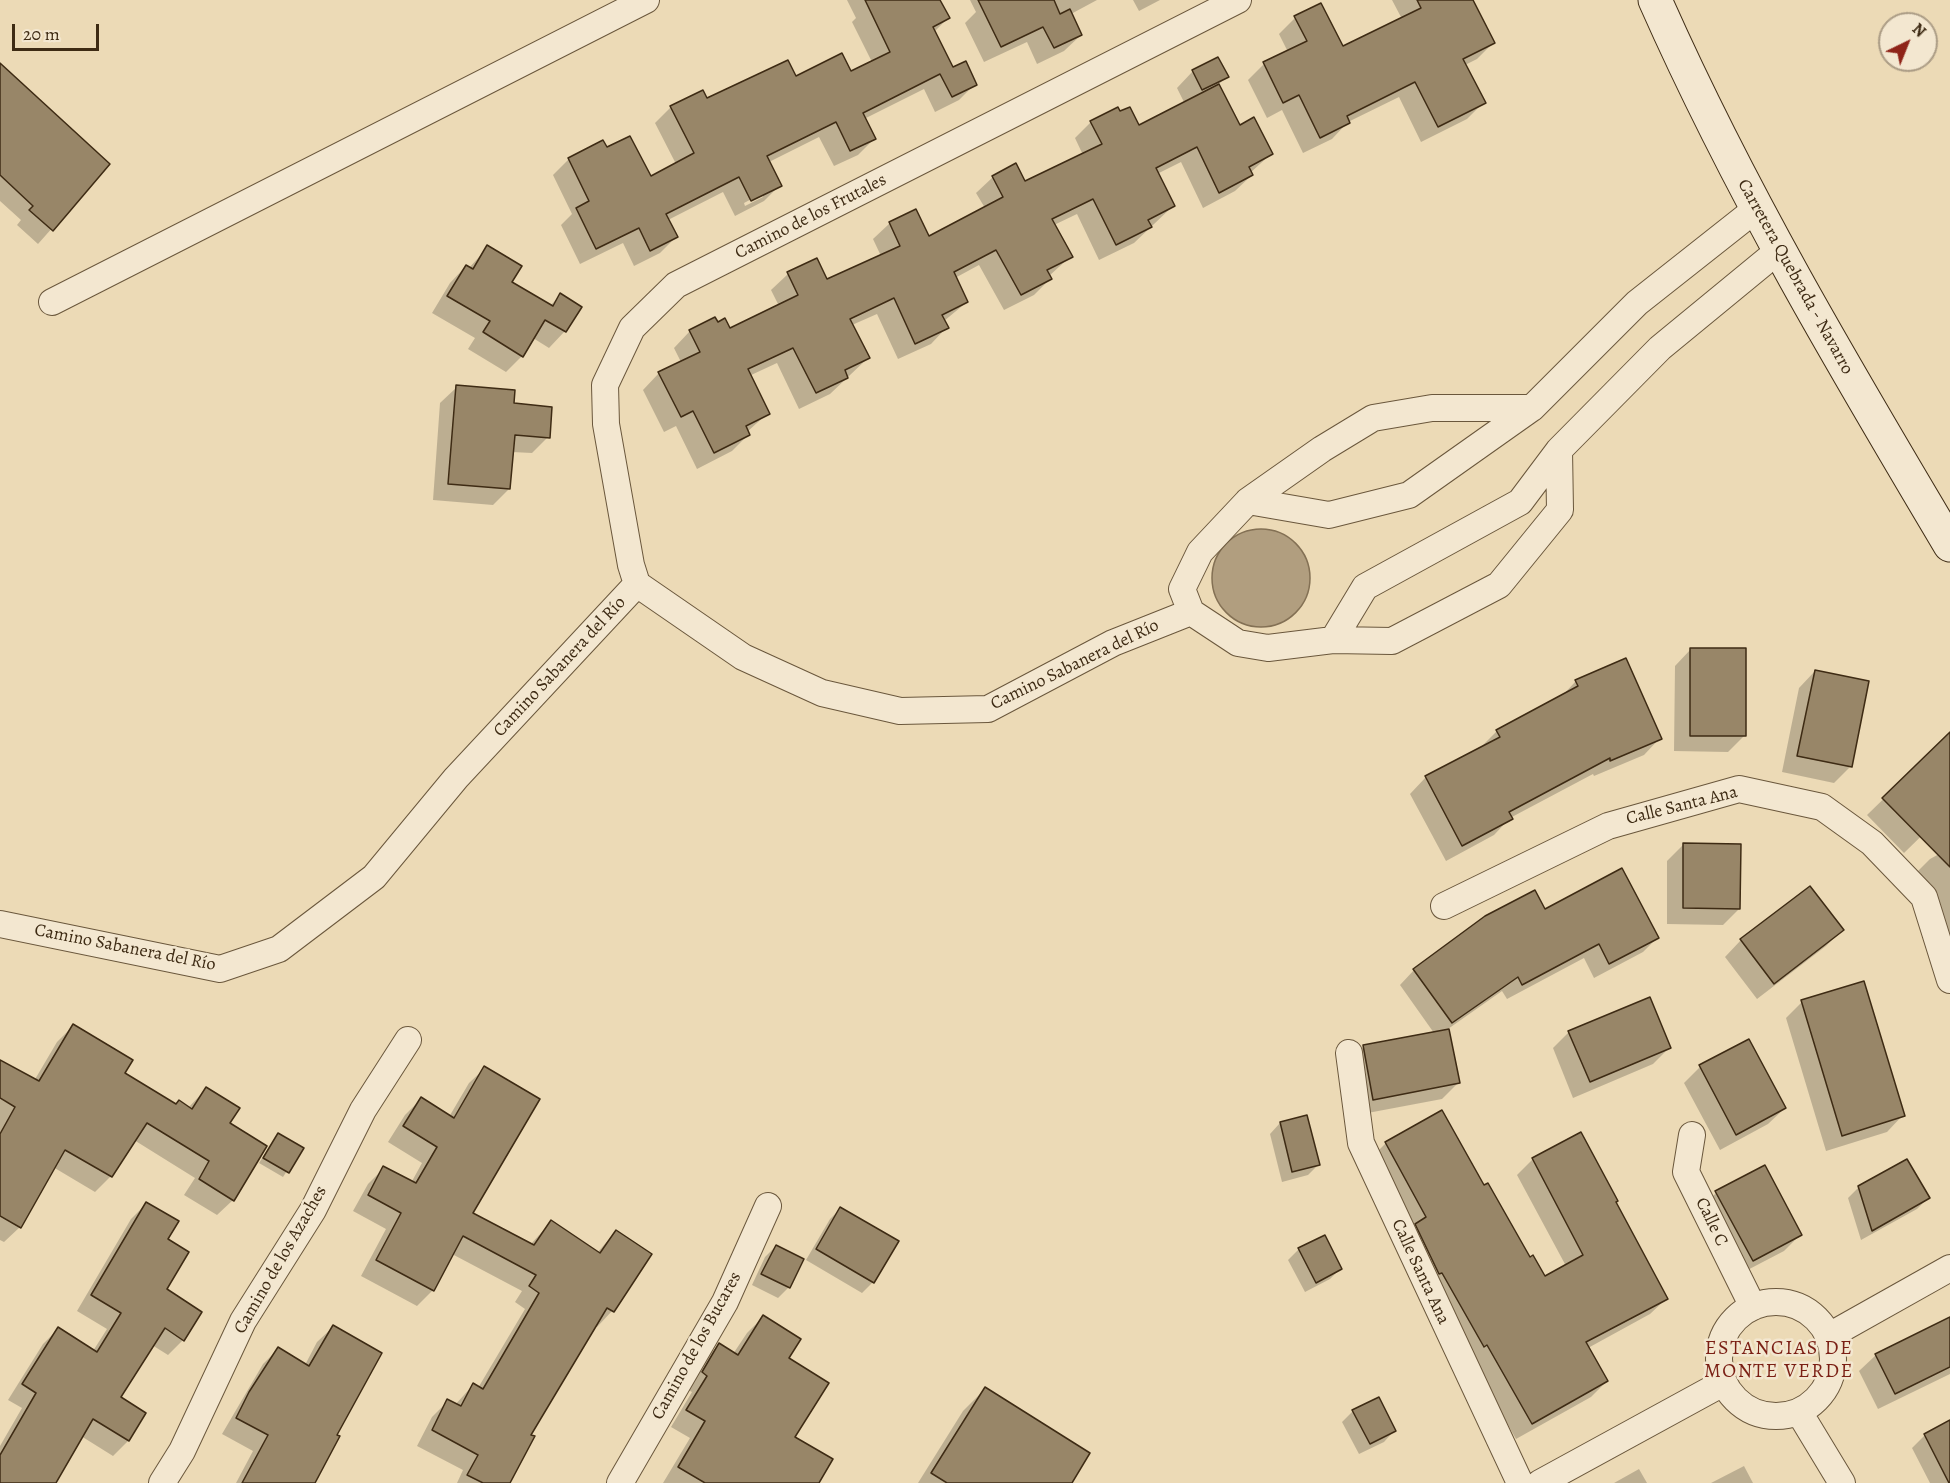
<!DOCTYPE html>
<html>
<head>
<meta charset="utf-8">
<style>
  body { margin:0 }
  #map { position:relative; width:1950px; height:1483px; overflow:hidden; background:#ecdab6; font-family:Alegreya,serif }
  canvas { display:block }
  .north { position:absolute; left:1878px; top:12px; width:60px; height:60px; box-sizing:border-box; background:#f3e7d0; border:2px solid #ab9c85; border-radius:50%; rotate:43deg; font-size:16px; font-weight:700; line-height:24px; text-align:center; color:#3e2b14 }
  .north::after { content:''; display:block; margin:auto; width:21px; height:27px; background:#8f2418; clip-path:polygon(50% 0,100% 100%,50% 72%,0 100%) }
  .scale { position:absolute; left:12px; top:24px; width:87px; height:27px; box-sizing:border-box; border:3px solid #3e2b14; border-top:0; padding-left:8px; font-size:18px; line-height:21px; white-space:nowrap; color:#3e2b14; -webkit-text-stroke:4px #f3e7d0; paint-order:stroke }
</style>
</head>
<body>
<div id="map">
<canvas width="1950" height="1483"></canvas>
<div class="north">N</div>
<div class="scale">20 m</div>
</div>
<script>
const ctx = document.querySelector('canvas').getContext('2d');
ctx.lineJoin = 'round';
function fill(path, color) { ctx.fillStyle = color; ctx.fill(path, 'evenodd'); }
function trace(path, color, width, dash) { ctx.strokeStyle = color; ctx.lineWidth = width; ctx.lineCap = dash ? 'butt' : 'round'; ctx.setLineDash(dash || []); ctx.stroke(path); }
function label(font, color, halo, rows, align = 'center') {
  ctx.font = font + ' Alegreya,serif'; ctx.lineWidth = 5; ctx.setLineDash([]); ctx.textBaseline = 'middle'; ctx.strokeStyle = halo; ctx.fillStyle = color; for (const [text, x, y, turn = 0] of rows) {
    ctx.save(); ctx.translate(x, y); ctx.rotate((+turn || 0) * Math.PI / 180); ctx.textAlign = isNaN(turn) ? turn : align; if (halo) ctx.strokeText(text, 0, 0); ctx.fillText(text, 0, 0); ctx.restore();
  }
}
const water = new Path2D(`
  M1212 578a49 49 0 1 1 98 0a49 49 0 1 1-98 0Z`);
fill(water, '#b19e7f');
trace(water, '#837054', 1.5);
fill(new Path2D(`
  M847,0H939L948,18L934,32L953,69L975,84L959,100L935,112L924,89L864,119L874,139L858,155L834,166L819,137L769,162L780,185L764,201L735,216L723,192L668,220L676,237L660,253L634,266L623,243L580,264L561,225L572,214L553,175L569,159L606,149L650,178L676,164L655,123L671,107L795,78L850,73L872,62L852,22L856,18ZM763,193V197L745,206L744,203Z
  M970,0H1097L1071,14L1081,35L1064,51L1037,64L1027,42L984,62L965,23L976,12Z
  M1133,0H1160L1139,11Z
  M1392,0H1472L1493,43L1477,59L1465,65L1484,102L1467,119L1421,142L1399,97L1348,122L1332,139L1303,153L1282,110L1267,118L1248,80L1264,64L1288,52L1279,34L1295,18L1342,48L1402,19Z
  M0,65L108,165L38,244L17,225L21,220L0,201Z
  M1193,71L1227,76L1218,85L1239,127L1271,154L1250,173L1252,175L1235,191L1203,208L1181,162L1157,174L1173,206L1134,243L1099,260L1077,214L1054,225L1071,256L1049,276L1050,279L1034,295L1004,310L979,265L955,278L967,302L944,321L947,327L931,344L898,359L877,314L852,325L868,358L830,394L799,409L777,363L749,376L768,413L747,432L748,435L732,451L697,469L676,426L664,432L643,390L659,373L681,362L674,348L690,331L717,324L730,330L779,306L771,290L788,274L816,260L827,281L881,256L873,239L890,223L928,238L985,208L976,193L993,177L1024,183L1083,155L1075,138L1091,122L1138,127L1184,102L1177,88Z
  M488,247L510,282L550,306L560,295L565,331L549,348L533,338L522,356L506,372L468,349L475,338L432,313L450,283L466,266L469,268Z
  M457,387L512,405L548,437L532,453L512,452L509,489L493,505L433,500L440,403Z
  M1691,649L1744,736L1728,752L1674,751L1675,666Z
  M1815,671L1850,767L1834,783L1782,772L1799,688Z
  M1576,681L1660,738L1644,755L1594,776L1593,774L1510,818L1494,835L1446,861L1410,794L1426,777L1481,747L1497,731L1560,698Z
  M1945,739L1950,744V808L1904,853L1867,815Z
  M1684,844L1739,909L1723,925L1667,924V861Z
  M1950,848V941L1914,875L1930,859Z
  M1545,911L1658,937L1643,952L1594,978L1584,958L1507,999L1502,991L1448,1029L1458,1083L1442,1099L1357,1115L1347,1063L1363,1047L1434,1033L1400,985L1414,970Z
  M1842,930L1826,946L1757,999L1725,957L1741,940Z
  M1802,1002L1903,1115L1887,1132L1826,1151L1786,1018Z
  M73,1026L123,1074L176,1105L188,1108L206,1089L228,1124L233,1200L217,1215L184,1195L195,1178L134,1140L111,1176L95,1192L53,1167L20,1227L4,1242L0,1240V1069L34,1081L57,1042Z
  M1569,1032L1669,1048L1653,1064L1573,1098L1553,1048Z
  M1700,1067L1785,1108L1768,1124L1720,1150L1684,1083Z
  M485,1068L471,1213L530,1245L551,1222L597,1253L616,1231L650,1254L612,1311L597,1327L595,1326L529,1435L508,1483H457L463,1470L417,1446L432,1417L448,1401L455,1405L473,1385L478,1388L525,1309L515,1302L522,1291L452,1254L433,1290L417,1306L361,1276L386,1229L353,1211L368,1184L384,1168L411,1183L422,1163L388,1142L405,1115L421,1099L449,1117L469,1083Z
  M1280,1123L1318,1165L1308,1175L1282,1182L1270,1134Z
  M278,1134L302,1148L283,1177L259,1163Z
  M1581,1134L1614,1203L1666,1299L1650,1314L1588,1348L1607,1381L1591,1397L1516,1439L1471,1360L1370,1159L1386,1143L1483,1187L1544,1278L1566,1266L1517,1175L1533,1159Z
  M1859,1187L1928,1198L1917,1209L1861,1240L1848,1198Z
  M1716,1193L1801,1234L1784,1251L1736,1276L1700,1209Z
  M146,1204L166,1240L165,1290L183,1340L168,1355L152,1345L119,1398L144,1413L128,1441L113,1456L81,1436L55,1483H0V1446L22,1408L8,1400L43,1344L58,1329L93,1351L107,1329L77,1311L131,1219Z
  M841,1208L873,1282L862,1293L806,1260L830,1219Z
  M776,1246L802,1260L789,1287L778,1298L752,1285L765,1257Z
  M1299,1249L1341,1268L1330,1279L1305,1292L1288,1260Z
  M763,1317L793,1438L817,1483H663L690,1438L671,1427L692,1392L686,1389L702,1361L719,1345L733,1354L747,1333Z
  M1950,1319V1374L1878,1409L1859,1371L1876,1355Z
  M333,1327L335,1435L313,1483H236L253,1451L222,1434L263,1364L278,1349L305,1365L317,1342Z
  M985,1389L1070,1483H918L963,1411Z
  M1378,1399L1394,1431L1384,1442L1359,1454L1342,1422L1353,1411Z
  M1950,1422V1483H1930L1912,1448L1925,1435Z
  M1744,1466L1753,1483H1711Z
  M1639,1469L1647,1483H1614Z`), '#0003');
const building = new Path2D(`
  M865,0H940L950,18L933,27L953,67L966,61L977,85L952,97L940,74L863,113L876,139L850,151L836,122L767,156L782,186L751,201L739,177L666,214L678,237L650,251L639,228L596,249L576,208L589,201L568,158L603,140L607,147L630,136L651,176L694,153L670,106L703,90L707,98L788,60L796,76L842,53L851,71L890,52Z
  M978,0H1054L1060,14L1070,9L1082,35L1054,48L1043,27L1001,47Z
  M1417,0H1473L1495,43L1463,59L1486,103L1438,127L1415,82L1347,116L1350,123L1320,138L1299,95L1283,103L1263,62L1307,41L1294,16L1321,3L1343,46L1421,8Z
  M1218,57L1229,77L1202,90L1192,70Z
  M0,63L110,164L53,231L29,210L33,206L0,175Z
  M1219,84L1240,125L1254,117L1273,154L1249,167L1253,175L1219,193L1197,147L1156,168L1175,206L1148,220L1152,227L1116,245L1093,199L1052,219L1073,257L1047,270L1052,279L1021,295L996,250L954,272L968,302L942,315L949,328L915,344L894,298L850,319L870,358L845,370L848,378L816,393L793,348L748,369L770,414L746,426L750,435L714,453L693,411L681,417L658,372L700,352L689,330L715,317L718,322L725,318L730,328L798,295L787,272L817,258L827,279L900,246L889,222L916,209L929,236L1003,197L992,176L1016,163L1025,181L1102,144L1090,121L1118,107L1120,111L1130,107L1139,125Z
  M487,245L522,266L512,282L553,306L560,293L582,307L566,332L545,320L523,357L483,332L490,321L447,296L466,265L473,269Z
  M456,385L515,390L514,403L552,407L550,438L515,435L510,489L448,484Z
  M1690,648H1746V736H1690Z
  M1626,658L1662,739L1610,761V758L1509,812L1513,819L1462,846L1425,776L1500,737L1496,730L1578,686L1575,680Z
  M1815,670L1869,681L1852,767L1797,756Z
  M1950,732V867L1882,798Z
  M1683,843L1741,844L1740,909L1683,908Z
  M1622,868L1659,938L1609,964L1599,944L1522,985L1518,977L1452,1023L1413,969L1485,916L1535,890L1545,909Z
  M1810,886L1844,930L1774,984L1740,939Z
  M1864,981L1905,1116L1842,1136L1801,1000Z
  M1650,997L1671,1048L1590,1082L1568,1031Z
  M73,1024L133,1060L125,1073L176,1104L179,1100L192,1109L206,1087L240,1108L230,1123L267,1146L234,1201L199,1179L209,1161L147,1123L112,1177L65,1150L21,1228L0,1216V1134L15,1107L0,1098V1060L39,1081Z
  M1449,1029L1460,1083L1373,1100L1363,1045Z
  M1749,1039L1786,1108L1736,1135L1699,1065Z
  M484,1066L540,1099L473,1213L534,1245L551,1220L600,1253L616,1230L652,1254L614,1312L607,1308L531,1435L535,1436L510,1483H483L467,1475L478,1455L432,1430L447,1399L461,1406L473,1383L483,1389L539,1293L529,1286L536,1275L463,1236L434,1291L376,1260L401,1213L368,1195L383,1166L416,1183L437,1147L403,1126L421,1097L454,1118Z
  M1442,1110L1484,1185L1488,1183L1530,1257L1533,1255L1545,1276L1583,1255L1532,1158L1581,1132L1618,1201L1616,1202L1668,1299L1586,1342L1608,1381L1532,1424L1487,1345L1484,1347L1442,1273L1439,1274L1415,1224L1426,1217L1385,1142Z
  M1307,1115L1320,1165L1292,1172L1280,1122Z
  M278,1133L304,1148L289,1173L263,1158Z
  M1907,1159L1930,1198L1872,1231L1858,1186Z
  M1765,1165L1802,1235L1753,1261L1715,1191Z
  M146,1202L179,1221L168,1239L189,1252L167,1289L202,1312L184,1341L165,1328L121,1397L146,1413L129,1441L93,1419L56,1483H0V1455L36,1393L22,1384L58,1327L97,1352L121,1313L91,1295Z
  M840,1207L899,1241L874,1283L816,1249Z
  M1325,1235L1342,1269L1316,1283L1298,1248Z
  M776,1245L804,1259L790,1288L761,1274Z
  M763,1315L801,1339L789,1358L829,1383L795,1437L833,1459L819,1483H705L678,1467L705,1421L686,1410L707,1376L702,1372L719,1343L738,1355Z
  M1950,1317V1367L1895,1394L1875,1354Z
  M333,1325L382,1353L337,1435L340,1436L315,1483H242L268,1435L236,1418L249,1392L278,1347L309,1366Z
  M985,1387L1090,1453L1072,1483H947L931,1473Z
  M1379,1397L1396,1431L1370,1444L1352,1410Z
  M1950,1420V1483H1949L1924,1434Z`);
fill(building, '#988668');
trace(building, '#3e2b14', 1.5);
const street = new Path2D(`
  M52,302L646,0
  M1532,408H1432L1373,418L1322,449L1248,501L1200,552L1182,589L1191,612L1238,643L1268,648L1333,640L1392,641L1499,585L1560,510L1559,450L1660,348L1778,251
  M1248,501L1329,515L1409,495L1532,408L1637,303L1756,209
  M637,584L631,565L606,424L605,385L632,328L676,285L1238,0
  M637,584L743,657L822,693L900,711L988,709L1113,643L1191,612
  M1333,640L1365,587L1520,502L1559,450
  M1444,906L1608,826L1739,789L1822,807L1872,843L1924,897L1950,980
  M0,924L220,969L279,949L374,877L456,778L637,584
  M1349,1053L1361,1143L1520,1483
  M1692,1135L1686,1172L1753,1307
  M1719 1359a57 57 0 1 1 114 0a57 57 0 1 1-114 0Z
  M1829,1336L1950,1268
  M1799,1412L1842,1483
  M162,1483L182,1451L243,1321L313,1210L363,1110L408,1040
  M620,1483L725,1302L768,1206
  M1540,1483L1723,1383`);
const secondary = new Path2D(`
  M1655,0C1739,190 1844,367 1950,545`);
trace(street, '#6a573c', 28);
trace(secondary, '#3e2b14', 35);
trace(street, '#f3e7d0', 26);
trace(secondary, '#f3e7d0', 33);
label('18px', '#3e2b14', '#f3e7d0', [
  ["Camino de los Frutales",811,217,-27],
  ["Carretera Quebrada - Navarro",1795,277,61],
  ["Camino Sabanera del Río",1075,665,-26],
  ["Camino Sabanera del Río",560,667,-47],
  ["Calle Santa Ana",1682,806,-14],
  ["Camino Sabanera del Río",125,948,11],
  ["Calle C",1711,1222,64],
  ["Camino de los Azaches",281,1260,-60],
  ["Calle Santa Ana",1420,1272,65],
  ["Camino de los Bucares",697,1346,-61]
]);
ctx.letterSpacing = '1.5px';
label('20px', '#7a1f14', '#f3e7d0', [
  ["ESTANCIAS DE",1779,1349],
  ["MONTE VERDE",1779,1372]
]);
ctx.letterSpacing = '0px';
</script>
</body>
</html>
